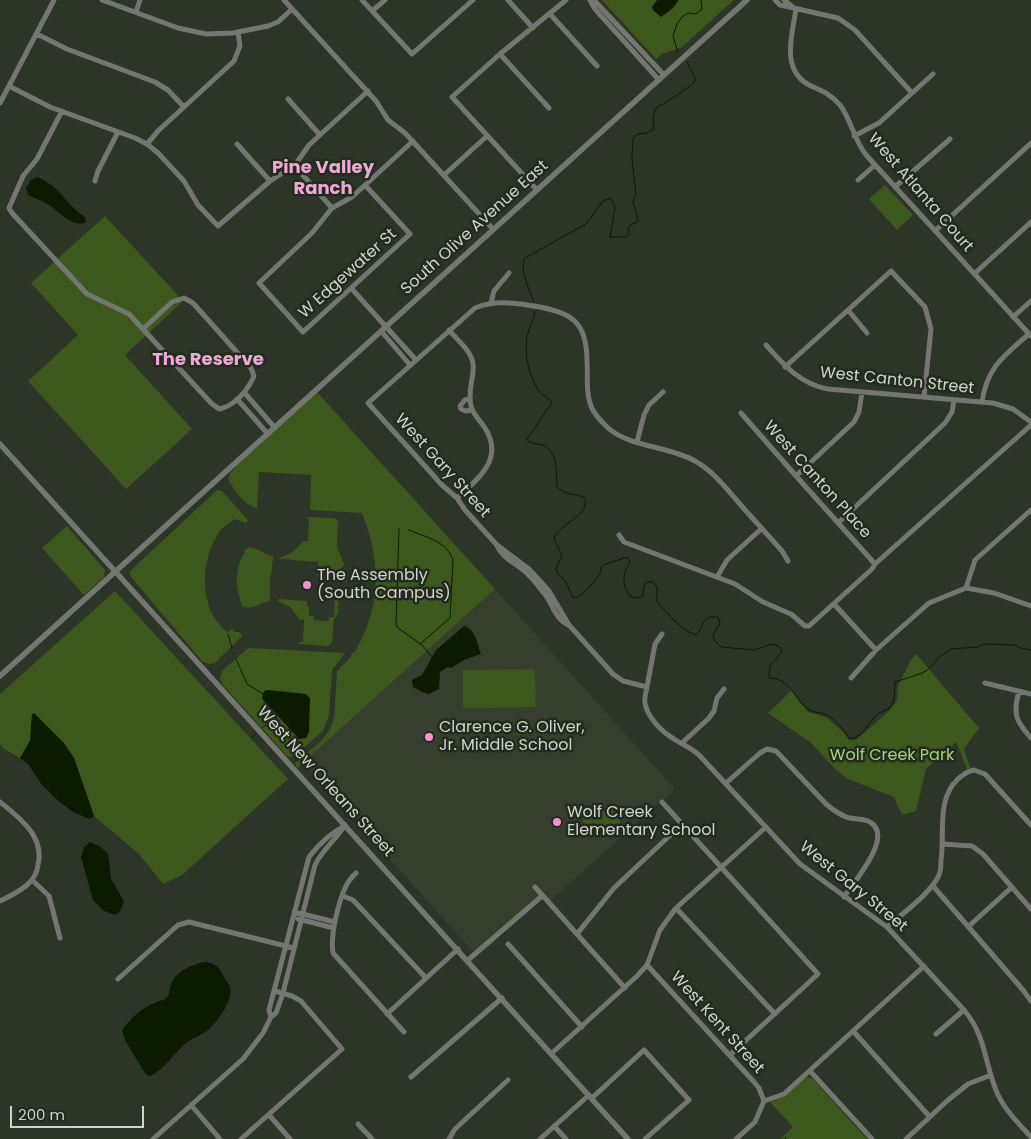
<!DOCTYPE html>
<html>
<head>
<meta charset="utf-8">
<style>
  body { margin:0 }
  #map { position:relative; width:1031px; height:1139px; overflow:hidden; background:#2d3428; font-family:Poppins,sans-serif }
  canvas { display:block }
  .scale { position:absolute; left:10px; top:1106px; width:134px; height:22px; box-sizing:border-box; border:2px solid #cfd4cc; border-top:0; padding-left:6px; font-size:15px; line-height:18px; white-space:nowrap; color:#cfd4cc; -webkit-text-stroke:4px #232a1e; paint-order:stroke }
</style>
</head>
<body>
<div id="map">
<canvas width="1031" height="1139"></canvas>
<div class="scale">200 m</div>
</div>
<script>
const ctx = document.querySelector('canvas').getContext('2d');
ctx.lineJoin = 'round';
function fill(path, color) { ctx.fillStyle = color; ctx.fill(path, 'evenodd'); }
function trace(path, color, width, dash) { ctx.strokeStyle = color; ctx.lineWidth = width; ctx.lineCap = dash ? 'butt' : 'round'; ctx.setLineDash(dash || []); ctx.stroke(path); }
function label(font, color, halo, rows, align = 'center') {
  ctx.font = font + ' Poppins,sans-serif'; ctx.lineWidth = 5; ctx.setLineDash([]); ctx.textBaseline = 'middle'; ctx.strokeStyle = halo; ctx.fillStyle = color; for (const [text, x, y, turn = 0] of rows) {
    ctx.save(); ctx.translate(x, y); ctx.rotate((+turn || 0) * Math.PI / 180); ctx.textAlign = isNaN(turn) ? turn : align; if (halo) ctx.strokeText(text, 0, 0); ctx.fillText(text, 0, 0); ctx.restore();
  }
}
fill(new Path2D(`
  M495,589L675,789L550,901L542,892L474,953L303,762Z`), '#363f2e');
fill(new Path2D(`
  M602,0H734L682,47L662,54L656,59Z
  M885,185L913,215L897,230L869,199Z
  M105,216L183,301L125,355L192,429L126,489L28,381L78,335L31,283Z
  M317,392L495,589L297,768L295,763L321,741L330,729L334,718L337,671L350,658L352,653H354L356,650C361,639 367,629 370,617C381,582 375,546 362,513L310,510L311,475L259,472L257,508C246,507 233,489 228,479L230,474L238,464Z
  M217,490L222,491L248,520L246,523L234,519C229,523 223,527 219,532C200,561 198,609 227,632L233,629L234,632H240L242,636L215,663L210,664L203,662L131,577L129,572Z
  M305,517L334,518L338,520L337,547L344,564L338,573V579L325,580V577H317L318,562L280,559L281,557L293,552L304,541H308L309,519Z
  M67,526L105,570L104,577L84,595L42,548Z
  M249,547C258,548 263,554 273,556V558L271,575L270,576V601C259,603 254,610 243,607C235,589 234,570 245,552L244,551Z
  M335,587H337V593L339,598L338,613L334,620L332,643L328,646L299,644V642H303L304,620H300L290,607L279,602L278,599L307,601V606L309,607V616H314V620L329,621V617H334Z
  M115,591L288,779L182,875L163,884L139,854L94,816L74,758L64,743L31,722L30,741L20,758L4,749L0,744V694Z
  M248,648L345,653L332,670L329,715L323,731L294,756L289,757L286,755L223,685L220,678L222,671Z
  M916,654L979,728L964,749L970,768L967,769L956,742L926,769L916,811L902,815L894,797L848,779L837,771L811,743L768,713L791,691L808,712L826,717L843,732L849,740H856L888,712L897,701L898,686L911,660Z
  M535,669L536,707L463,708V670Z
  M620,810V825H583V811Z
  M806,1077L812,1078L867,1139H780L793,1127L770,1102L783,1097Z`), '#3c581d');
fill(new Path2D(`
  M657,0H678V1L673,8L661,17L653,10L652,7Z
  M37,177C60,186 66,205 85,217L86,222C74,229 60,213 51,206C44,202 36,198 28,195L26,188L31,180Z
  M464,626C476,629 477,644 481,654L464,660L451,668L448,667L440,672L439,689L429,694L422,692L413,687L412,680L422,675L436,650Z
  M268,690L306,694L310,698L309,732L306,738L299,739L263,700L262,697L264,691Z
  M34,713L64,743L74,758L94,816L90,819L75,813L58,801L42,785L28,764L20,758L30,741L32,714Z
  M90,842L99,846L108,853L111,879L124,901L120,912L115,915L104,911L93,900L81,857L84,847Z
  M204,962C216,963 219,967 224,977C226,981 229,983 230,987C234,999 217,1023 208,1030C201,1036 191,1038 185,1044C173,1055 165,1068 151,1076L146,1075L125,1040L122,1030C137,1012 143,1006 166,999C170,994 169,990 171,984C176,971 192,965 204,962Z`), '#0c1b00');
trace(new Path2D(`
  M678,53L673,36L677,24L682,17L688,13L696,14L702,9L701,0
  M534,302C530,290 519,271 525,258L586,224L603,201L611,198L615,207L610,237H626L629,234L628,228L632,224L636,223L638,219L633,202L636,194L632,159L633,139L637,134L647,133L654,129L653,121L655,109L676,96L694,83L695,78L687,62
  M535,311C534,320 529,328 527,337C524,356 529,374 538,390C541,396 549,396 552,403C543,414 536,428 527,439L529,442C534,444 541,444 545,446C558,453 556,474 557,487C569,497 573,492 585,498C589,519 560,521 554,539L562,555L556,569L558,574L565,580L572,596L576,598C584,594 596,581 600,573C601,570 601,567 603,565L624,558H628L630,563C622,574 622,585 630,596L635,598L643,596L644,585L647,582H653L657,587V602C669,614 680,630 696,635C706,624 700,616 718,617L720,623L713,635L714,640L721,647L754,650L772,644L780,647L782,652L770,666L769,678C790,678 794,698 808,709C813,713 821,712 827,715C836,720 844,730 849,738H855L863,732L876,715L890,708L894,700L895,682L920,674L929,669L939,657L951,649L977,647L984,644L1014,645L1021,648L1031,650
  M399,529L396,625L398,628L422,645L432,657
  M409,530C425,537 447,541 453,560L450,618L420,644
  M228,634L232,648
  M234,653V654
  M236,659L247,684L263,694
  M270,722L277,715
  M263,727L266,725
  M252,737L257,733
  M785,1139L786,1137`), '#0c1b00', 1);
trace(new Path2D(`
  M102,0L178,28L206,34L233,33L268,26L278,22L292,9
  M284,0L376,101L388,120L405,133L493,229
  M362,0L412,54L473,0
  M508,0L533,28
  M590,0L595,9L659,80
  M594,0L664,75
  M775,0L780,5L838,18L855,30L912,93
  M784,0L794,8
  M796,9C792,36 780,71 811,86C822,91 832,95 840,105C852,121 854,141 867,156L1031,336
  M372,11L385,0
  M136,12L140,0
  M550,14L597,66
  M37,34L67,49L155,82L168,90L184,107
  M500,54L549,108
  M9,86L50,107L135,138L147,144L158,153L184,181L198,205L218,226L270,181L295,165L309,145L368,91
  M288,99L320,135
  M0,103L54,0
  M62,111L37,159L23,176L9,208L12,213L87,294L129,314L211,403L219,409C235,406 248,390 254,376L251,368L193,303L184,298L172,302L143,329
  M854,136L879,123L933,74
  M147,144L159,130L234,61L240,46L238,32
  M237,144L270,181
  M294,165L332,208
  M444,175L487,136
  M858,180L875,165
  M95,181L98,171L118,132
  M365,185L410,234L303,332L259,283L312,233L332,208L352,197L413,141
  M895,187L950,139
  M537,190L452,97L500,54L566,0
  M935,231L1031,143
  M974,274L1031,222
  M351,288L416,360
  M491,303L494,291L509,273
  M848,310L867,333
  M1013,317L1031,301
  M449,330C456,339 472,351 473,364C475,376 467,389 471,406C473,415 480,420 485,428C505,459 477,480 457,498
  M381,331L410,365
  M766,345C784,365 800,384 828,389L993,403L1013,409L1031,422
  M785,367L891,271L925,307L931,329L924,397
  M244,392L275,428
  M237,399L268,434
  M470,399L465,400L460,406L461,409L466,411L472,410
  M982,402C987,367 1004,356 1029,334
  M741,413L796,476L875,564
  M637,442L644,415L649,405L663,392
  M796,476L854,422L859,412L862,392
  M838,523L945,423L952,412L954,400
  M619,535L624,542L735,584L763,602L791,614L805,626H809L872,569L875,564L1031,425
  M497,546C503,558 512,561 522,569C530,575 537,584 543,592C553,603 554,618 568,625
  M788,561L782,551C768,535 753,519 739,503C726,488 713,471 695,461C669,446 628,447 607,427C599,419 591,411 589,399C586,387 588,374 587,361C587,321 571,312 534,306C513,303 495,300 475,308L368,403L442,485L457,498L465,510L497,545L529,569L549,591L569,625L613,674L623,681L647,687C646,692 644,698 645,703C647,717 662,732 674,739C683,745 692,748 700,756L800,864L887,927L964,1010C987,1037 984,1064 998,1095C1006,1111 1019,1124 1031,1137
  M717,577L727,560L761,529
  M966,588L975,560L1031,510
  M834,604L876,650
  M851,678L876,650L929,603L966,588L994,593L1031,606
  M985,683L1031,694
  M647,687L655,644L662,634
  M1019,691C1013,714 1015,720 1031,738
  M682,743L709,718L714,711L717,698L724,689
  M726,783L760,753L767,749L776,751L826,804C833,810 840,815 849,818C855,819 863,819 868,821C897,834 853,883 844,897
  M0,802C20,818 45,837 38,865C37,872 35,877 30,882C22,891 10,896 0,901
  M662,802L818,974L730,1055
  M943,844L972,846L983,854L1031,909
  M356,873C352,877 348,881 346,886C338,902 330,937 333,953L404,1032
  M32,880L49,896L60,938
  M933,886L1023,990L1031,1001
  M535,887L625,988
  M343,896L353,900L426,978
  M676,908L775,1014
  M294,912L335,922
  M298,919L334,928
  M969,926L1012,887
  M887,927C901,915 932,892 939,875C941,871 941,865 941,860C945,834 936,799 958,779C963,775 967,771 974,770L985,774L1031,825
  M577,934L614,888L682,824
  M508,944L582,1027
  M468,960L542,896
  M647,965L754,1082L759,1088L764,1101
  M118,979L178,925L189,922L294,948
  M387,1014L458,949
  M271,1017L269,1010L309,857C319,844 330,833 345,826
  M853,1031L930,1117
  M936,1034L964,1010
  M552,1053L637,976L647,965L660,930L676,908L766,827
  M810,1071L872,1139
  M411,1077L502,998
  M592,1098L644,1050L689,1100L645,1139
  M191,1105L220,1139
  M269,1115L290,1139
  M358,1124L372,1139
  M554,1126L566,1139
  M153,1139L243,1059L263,1033L271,1017L276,1013L283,993L315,865C322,850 336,840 345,825
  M241,1139L342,1049L301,1001L292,996L275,991
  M449,1139L455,1129L508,1080
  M540,1139L589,1095
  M736,1139L755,1122L764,1101L784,1094L924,966
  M906,1139L947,1101L968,1084L991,1075`), '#747771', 5);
trace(new Path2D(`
  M0,444L628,1139
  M0,676L747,0`), '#747771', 5.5);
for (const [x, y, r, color] of [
  [307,585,5,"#f491d3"],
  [429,737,5,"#f491d3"],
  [557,822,5,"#f491d3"]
]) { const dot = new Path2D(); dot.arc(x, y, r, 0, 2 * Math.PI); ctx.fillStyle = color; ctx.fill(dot); trace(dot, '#232a1e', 2); }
label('16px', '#cfd4cc', '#232a1e', [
  ["West Atlanta Court",920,193,49],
  ["South Olive Avenue East",475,228,-42],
  ["W Edgewater St",348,274,-42],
  ["West Canton Street",897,381,6],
  ["West Gary Street",442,466,48],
  ["West Canton Place",817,480,48],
  ["West New Orleans Street",325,782,48],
  ["West Gary Street",853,887,39],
  ["West Kent Street",717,1023,48]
]);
label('16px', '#cfd4cc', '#232a1e', [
  ["The Assembly",317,576],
  ["(South Campus)",317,594],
  ["Clarence G. Oliver,",439,728],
  ["Jr. Middle School",439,746],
  ["Wolf Creek",567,813],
  ["Elementary School",567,831]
], 'left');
label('16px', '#a5d477', '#232a1e', [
  ["Wolf Creek Park",892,756]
]);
label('bold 18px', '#eea8d5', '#232a1e', [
  ["Pine Valley",323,168],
  ["Ranch",323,189],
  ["The Reserve",208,360]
]);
</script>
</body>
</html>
